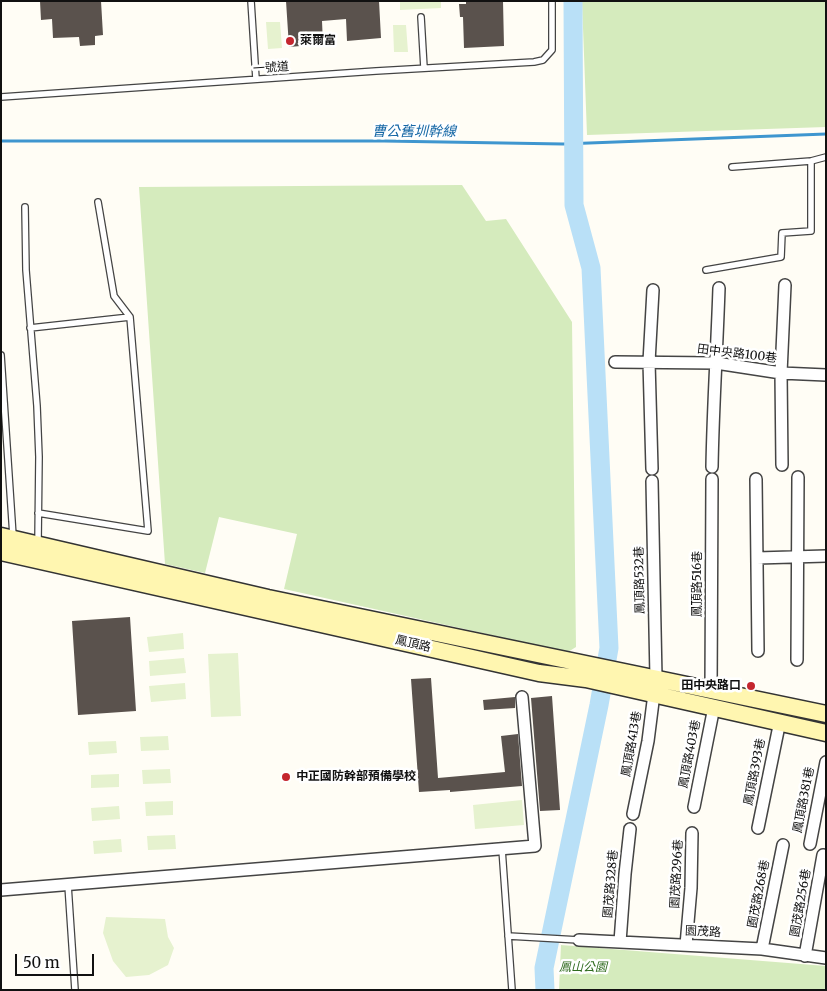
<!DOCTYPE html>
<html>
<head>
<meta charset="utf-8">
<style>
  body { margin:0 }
  #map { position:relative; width:827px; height:991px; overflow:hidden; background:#fffdf5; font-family:Merriweather,serif }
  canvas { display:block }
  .frame { position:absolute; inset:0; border:2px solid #111; pointer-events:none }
  .scale { position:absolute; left:15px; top:954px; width:79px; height:22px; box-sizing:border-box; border:2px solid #111; border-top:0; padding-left:6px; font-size:15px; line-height:18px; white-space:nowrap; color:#111; -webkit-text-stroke:4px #fff; paint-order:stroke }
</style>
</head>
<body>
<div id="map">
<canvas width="827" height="991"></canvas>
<div class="frame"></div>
<div class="scale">50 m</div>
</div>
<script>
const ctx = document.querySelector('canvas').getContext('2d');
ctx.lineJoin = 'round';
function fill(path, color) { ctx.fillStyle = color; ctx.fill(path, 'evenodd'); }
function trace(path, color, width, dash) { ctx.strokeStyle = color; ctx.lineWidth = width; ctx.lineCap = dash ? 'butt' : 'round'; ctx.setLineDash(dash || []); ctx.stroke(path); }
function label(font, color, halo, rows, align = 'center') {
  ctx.font = font + ' Merriweather,"Noto Sans TC",serif'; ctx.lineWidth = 5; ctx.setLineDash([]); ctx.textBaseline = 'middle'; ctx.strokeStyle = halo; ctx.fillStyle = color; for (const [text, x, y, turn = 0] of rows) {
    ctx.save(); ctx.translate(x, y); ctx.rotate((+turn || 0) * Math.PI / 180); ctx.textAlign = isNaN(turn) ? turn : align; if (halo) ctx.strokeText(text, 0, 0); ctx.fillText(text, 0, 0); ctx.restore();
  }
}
fill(new Path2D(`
  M582,1H826V127L587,135Z
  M462,185L486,221L506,219L572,322L576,647L568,652L284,589L297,534L219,517L205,573L165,564L139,187Z
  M561,945L826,966V990H559Z`), '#d5ebbd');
fill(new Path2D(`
  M400,1H441V8L400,10Z
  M266,22H280L282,48L268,49Z
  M393,25H406L408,52H394Z
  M183,633L184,649L149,652L147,637Z
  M238,653L241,716L211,717L208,654Z
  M184,658L186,673L150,676L149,661Z
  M185,683L186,699L151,702L149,686Z
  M168,736L169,750L141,751L140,737Z
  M116,741L117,753L89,755L88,742Z
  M170,769L171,783L143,784L142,770Z
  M119,774V787L91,788V775Z
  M522,800L524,825L475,829L473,805Z
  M173,801V815L146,816L145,802Z
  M119,806L120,819L92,821L91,808Z
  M175,835L176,849L148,850L147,836Z
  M121,839L122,852L94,854L93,841Z
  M106,917L165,919L168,937L174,948L168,965L149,975L126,977L113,961L103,933Z`), '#e6f2cf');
trace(new Path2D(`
  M1,141H384L563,144L826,134`), '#3f96cf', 3);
trace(new Path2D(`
  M545,990L544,968L599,705L609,648L591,268L574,205L573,1`), '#b9e0f7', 19);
fill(new Path2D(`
  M40,1H101L103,35L95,36V45L80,46L79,37L53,38L52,19L41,20Z
  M286,1H379L381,38L347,41L346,19L322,21L323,44L289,47Z
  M466,1H503L504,46L464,48L463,17H460L459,4H466Z
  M130,617L136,711L78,715L72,621Z
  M431,678L438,778L505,772L501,736L518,734L522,786L450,792V790L419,792L411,679Z
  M552,696L560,810L540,811L531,698Z
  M515,697V708L484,710L483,700Z`), '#5a524d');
const service = new Path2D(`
  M251,1L256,79
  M421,17L424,68
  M1,97L376,71L534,62L543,60L552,50V1
  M732,167L811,161L826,157
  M25,207L26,270L37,406L39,457L38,542
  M706,270L781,257L782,233L811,231V161
  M30,328L130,317
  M1,355L13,536
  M38,513L148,531L130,317L114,296L98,202
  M502,849L512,990
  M68,885L75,990
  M508,936L579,940`);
const minor = new Path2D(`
  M615,362L716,363L781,373L826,375
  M782,465L781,373L785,285
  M712,467C713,407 717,348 719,288
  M652,469L649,362L653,290
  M756,479L758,651
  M757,558L826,556
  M797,660L798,477
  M711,690L712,479
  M694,807L714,707
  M633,814L648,741L656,678L652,481
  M758,828L780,721
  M810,844L826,762
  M1,890L535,846L522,697
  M579,940L762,949L826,958
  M620,942L625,874L630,829
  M686,945L691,888L692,833
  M762,949L783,845
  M805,956L823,855`);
const secondary = new Path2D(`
  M1,536L268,598L826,714
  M1,552L539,673L586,679L826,733`);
trace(service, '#444', 8);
trace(minor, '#444', 14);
trace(secondary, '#333', 19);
trace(service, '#fff', 5.5);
trace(minor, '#fff', 11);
trace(secondary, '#fff6b0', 16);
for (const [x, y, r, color] of [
  [290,41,5,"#c4262e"],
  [751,686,5,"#c4262e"],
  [286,777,5,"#c4262e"]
]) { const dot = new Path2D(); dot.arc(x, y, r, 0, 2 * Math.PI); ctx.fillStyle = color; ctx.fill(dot); trace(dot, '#fff', 2); }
label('bold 12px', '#111', '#fff', [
  ["萊爾富",300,41],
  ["田中央路口",741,686,"right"],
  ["中正國防幹部預備學校",296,777]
], 'left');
label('12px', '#111', '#fff', [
  ["一號道",271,68,-4],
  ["田中央路100巷",737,354,7],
  ["鳳頂路532巷",640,580,-91],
  ["鳳頂路516巷",698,584,-90],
  ["鳳頂路",413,644,13],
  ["鳳頂路413巷",632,744,-80],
  ["鳳頂路403巷",690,754,-79],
  ["鳳頂路393巷",755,772,-79],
  ["鳳頂路381巷",804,800,-79],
  ["園茂路296巷",677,874,-87],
  ["園茂路328巷",611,884,-85],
  ["園茂路268巷",759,894,-79],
  ["園茂路256巷",801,903,-80],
  ["園茂路",703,932,3]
]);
label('italic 12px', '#2f6b1f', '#fff', [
  ["鳳山公園",583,968]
]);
label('italic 14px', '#1768a6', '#fff', [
  ["曹公舊圳幹線",414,132]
]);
</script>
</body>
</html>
